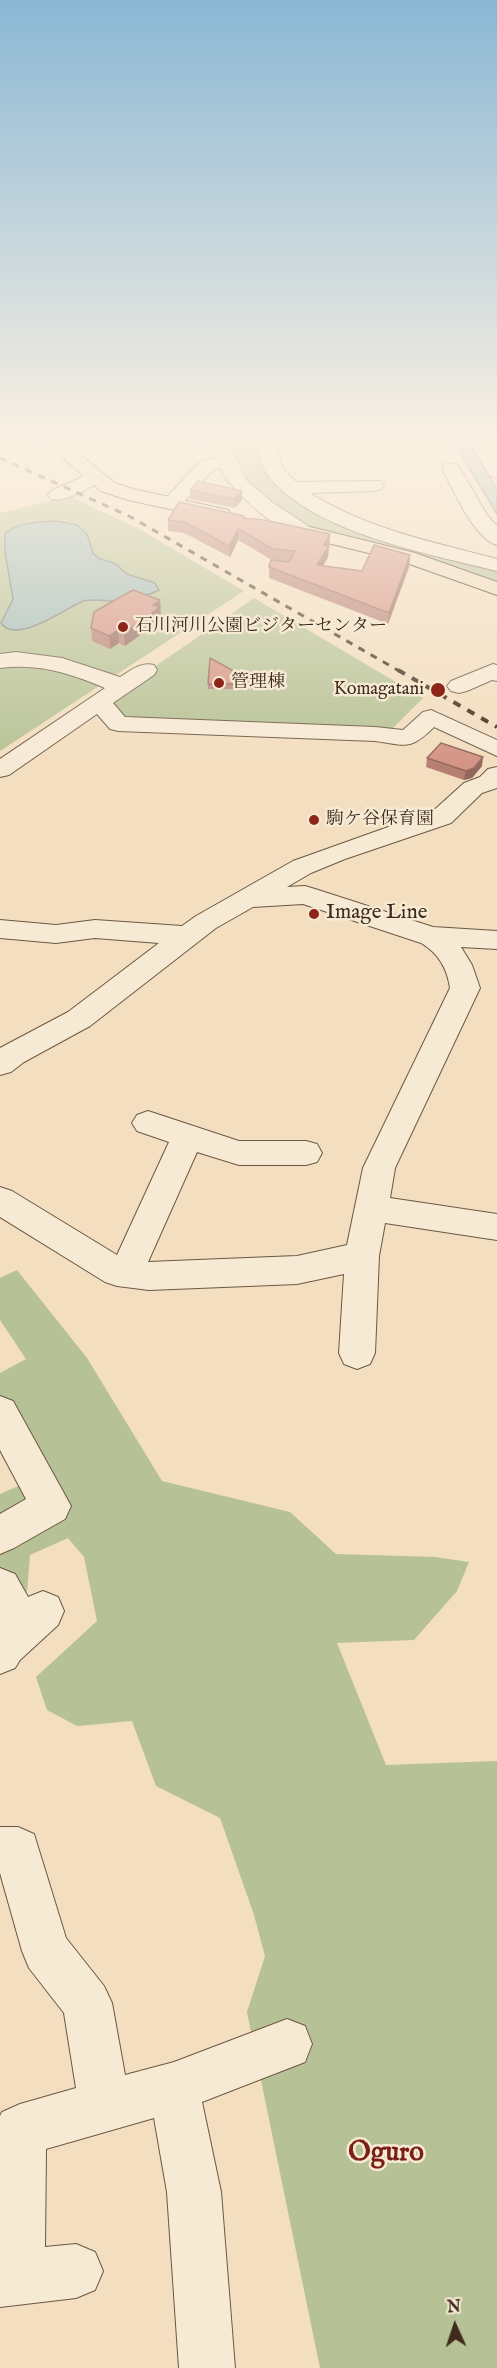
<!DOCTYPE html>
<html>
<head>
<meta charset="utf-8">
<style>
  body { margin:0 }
  #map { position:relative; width:497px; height:2368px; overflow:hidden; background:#f3debf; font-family:"IM FELL English",serif }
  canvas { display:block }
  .north { position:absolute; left:425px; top:2296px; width:60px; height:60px; -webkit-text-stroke:4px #f7ead5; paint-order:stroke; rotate:357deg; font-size:16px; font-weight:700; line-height:24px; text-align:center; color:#3e2b1b }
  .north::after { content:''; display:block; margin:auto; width:21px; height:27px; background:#3e2b1b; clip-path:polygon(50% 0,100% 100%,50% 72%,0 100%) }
</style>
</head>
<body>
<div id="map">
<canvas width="497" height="2368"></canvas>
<div class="north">N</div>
</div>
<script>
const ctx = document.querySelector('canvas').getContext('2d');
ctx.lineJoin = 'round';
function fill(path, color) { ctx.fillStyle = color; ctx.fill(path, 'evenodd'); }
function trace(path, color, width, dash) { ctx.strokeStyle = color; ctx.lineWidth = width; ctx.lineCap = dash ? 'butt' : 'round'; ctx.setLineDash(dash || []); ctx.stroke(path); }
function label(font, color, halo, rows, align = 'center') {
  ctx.font = font + ' "IM FELL English","Noto Serif JP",serif'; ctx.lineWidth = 5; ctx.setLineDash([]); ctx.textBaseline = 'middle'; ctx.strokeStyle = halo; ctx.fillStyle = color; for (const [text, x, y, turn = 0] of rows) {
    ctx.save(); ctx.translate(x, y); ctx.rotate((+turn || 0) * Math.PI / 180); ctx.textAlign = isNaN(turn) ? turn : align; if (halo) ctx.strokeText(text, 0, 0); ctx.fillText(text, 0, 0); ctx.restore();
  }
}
fill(new Path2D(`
  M222,438H277L283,472L338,516L497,559V585L449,565L306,526L236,473Z
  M69,496L139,529L244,591L0,751V513Z
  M254,598L423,698L389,732L126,722L108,699Z
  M17,1270L87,1358L162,1481L290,1512L336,1554L435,1557L469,1562L457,1591L414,1640L337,1643L386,1765L497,1761V2368H320L247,2012L265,1956L254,1915L220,1818L156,1786L132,1721L77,1726L47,1710L36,1677L97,1621L84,1557L68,1538L30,1555L27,1592L0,1603V1494L46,1474L0,1396V1373L26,1359L0,1320V1278Z`), '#b6c295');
const water = new Path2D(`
  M451,438H466L497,489V514Z
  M57,521L77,525L87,534L93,553L98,558L116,564L127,574L155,583L159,590C151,595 124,601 114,601C103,601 91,598 81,602C65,609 15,645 1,623L13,599L5,552V533C19,522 39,522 57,521Z`);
fill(water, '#9dbbb9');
trace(water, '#77817a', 1.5);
const minor = new Path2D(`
  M207,438H225L247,481L272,502L308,526L311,530L308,534C284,540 230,490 220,468L214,469L179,507H165L162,503L165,499L201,461L216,458Z
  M255,438H273L283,469L296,482L381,481L384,485L381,489L374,491L310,493C366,529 434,542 497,559V571C429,554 315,533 269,477C260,466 258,451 255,438Z
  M467,438H485L497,457V478L490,476Z
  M451,463L458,465L487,515L497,526V545C475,540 453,489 442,469L444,465Z
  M95,471L102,473L104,477L102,481C87,488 67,503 51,499L48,495L51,491Z
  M16,652L62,658L120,677C132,670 140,662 154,665L157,670L154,675L113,703L125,717L375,727L403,730L423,712L431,710L497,740V756L434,727C410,751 406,745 375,741L118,731L110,729L97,714L9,775L0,777V759L105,688C70,673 38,663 0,668V654Z
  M493,664L497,665V681L492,680L467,691L459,693L451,691L447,686L451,681Z
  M497,767V788L482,793L451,823L345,859L311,873L287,887L305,886L315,889L433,927L497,931V949L461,947L472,965L480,988L395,1168L390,1198L497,1214V1240L385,1223L379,1256L375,1353L370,1364L357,1369L344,1364L339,1353L344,1274L297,1284L149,1290L117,1286L105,1282L0,1217V1187L12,1191L117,1255L169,1142L137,1131L132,1123L137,1115L148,1111L239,1141H306L317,1144L322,1153L317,1162L306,1165H239L197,1152L148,1262L297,1256L347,1245L363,1168L450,988C447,968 439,954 421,943L303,904L253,907L216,928L90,1026L24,1062L11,1072L0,1075V1048L68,1012L159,943L95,938L56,943L0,938V920L56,925L95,920L182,926L196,916L293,861L433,811L464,783L480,777L488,769Z
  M0,1396L13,1401L71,1506L65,1519L14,1548L0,1554V1514L26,1499L0,1450Z
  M0,1568L15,1574L28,1597L43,1591L58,1597L64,1611L58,1625L20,1660L15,1668L0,1674Z
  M0,1827H18L34,1834L66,1938L104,1986L112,2003L125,2075L174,2062L287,2019L305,2026L312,2044L305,2062L202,2102L221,2192L235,2368H179L167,2192L154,2118L46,2149L45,2247L76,2244L95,2252L103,2271L95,2290L76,2298L0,2307V2116L2,2112L20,2104L76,2088L64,2013L29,1968L22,1951L0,1873Z`);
const highway = new Path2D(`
  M40,438H60L115,483L133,489L228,510L231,514L228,518L221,520L128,500L101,491Z
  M286,521L415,553L497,582V595L401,561L279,531L276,527L279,523Z`);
trace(minor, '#6b5844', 2);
trace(highway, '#3e2b1b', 2);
fill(minor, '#f7ead5');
fill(highway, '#f3debf');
trace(new Path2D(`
  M0,458L129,516L401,672`), '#3e2b1b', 3, [7, 7]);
trace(new Path2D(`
  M398,670L497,727`), '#3e2b1b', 4, [8, 8]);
fill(new Path2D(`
  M190,490L242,500L235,508L190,499Z
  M244,518L330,534L328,557L323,566L362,571L410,555L409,567L388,624L269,578V567L272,560L238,540L230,557L184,533L168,531V520Z
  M160,600L161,620L125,646L119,643L110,649L92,641L91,628Z
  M208,684H257V689H208Z
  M427,758L482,766L472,778L464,780L426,767Z`), '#b67e72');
fill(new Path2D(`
  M242,491V500L235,508L234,499Z
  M238,529V540L230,557L229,546Z
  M330,534L328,557L317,576V565L324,545Z
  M410,555L409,567L388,624L389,613Z
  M160,600L161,620L125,646L124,633L153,605Z
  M118,630L119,643L110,649L109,636Z
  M483,757L482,766L472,778L464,780L466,771Z`), '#94675c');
const building = new Path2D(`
  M198,481L242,491L234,499L190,490Z
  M179,502L244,516L243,518L264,520L330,534L324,545L329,546L317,565L362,571L374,545L410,555L389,613L269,567L271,560L289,562L295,551L273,549L238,529L229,546L184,522L168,520Z
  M133,590L160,600L153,605L160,607L124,633L118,630L109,636L91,628L94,612Z
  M210,658L257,684H208Z
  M441,743L483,757L474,768L466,771L427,758Z`);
fill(building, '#d49384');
trace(building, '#94675c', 1.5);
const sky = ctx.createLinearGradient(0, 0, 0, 770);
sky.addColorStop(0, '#8ab7d5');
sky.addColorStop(0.57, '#faf0e2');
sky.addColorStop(1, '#faf0e200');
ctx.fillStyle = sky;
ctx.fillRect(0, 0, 497, 770);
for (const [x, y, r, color] of [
  [123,627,6,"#8f2418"],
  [219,683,6,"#8f2418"],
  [438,690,8,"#8f2418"],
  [314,820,6,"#8f2418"],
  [314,914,6,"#8f2418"]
]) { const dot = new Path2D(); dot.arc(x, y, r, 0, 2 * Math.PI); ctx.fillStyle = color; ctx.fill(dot); trace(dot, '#f7ead5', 2); }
label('18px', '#3e2b1b', '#f7ead5', [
  ["石川河川公園ビジターセンター",135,627],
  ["管理棟",231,683],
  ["Komagatani",424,690,"right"],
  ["駒ケ谷保育園",326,820]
], 'left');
label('21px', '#3e2b1b', '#f7ead5', [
  ["Image Line",326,914]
], 'left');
label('bold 27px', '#7a1f14', '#f7ead5', [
  ["Oguro",386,2154]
]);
</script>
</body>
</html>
